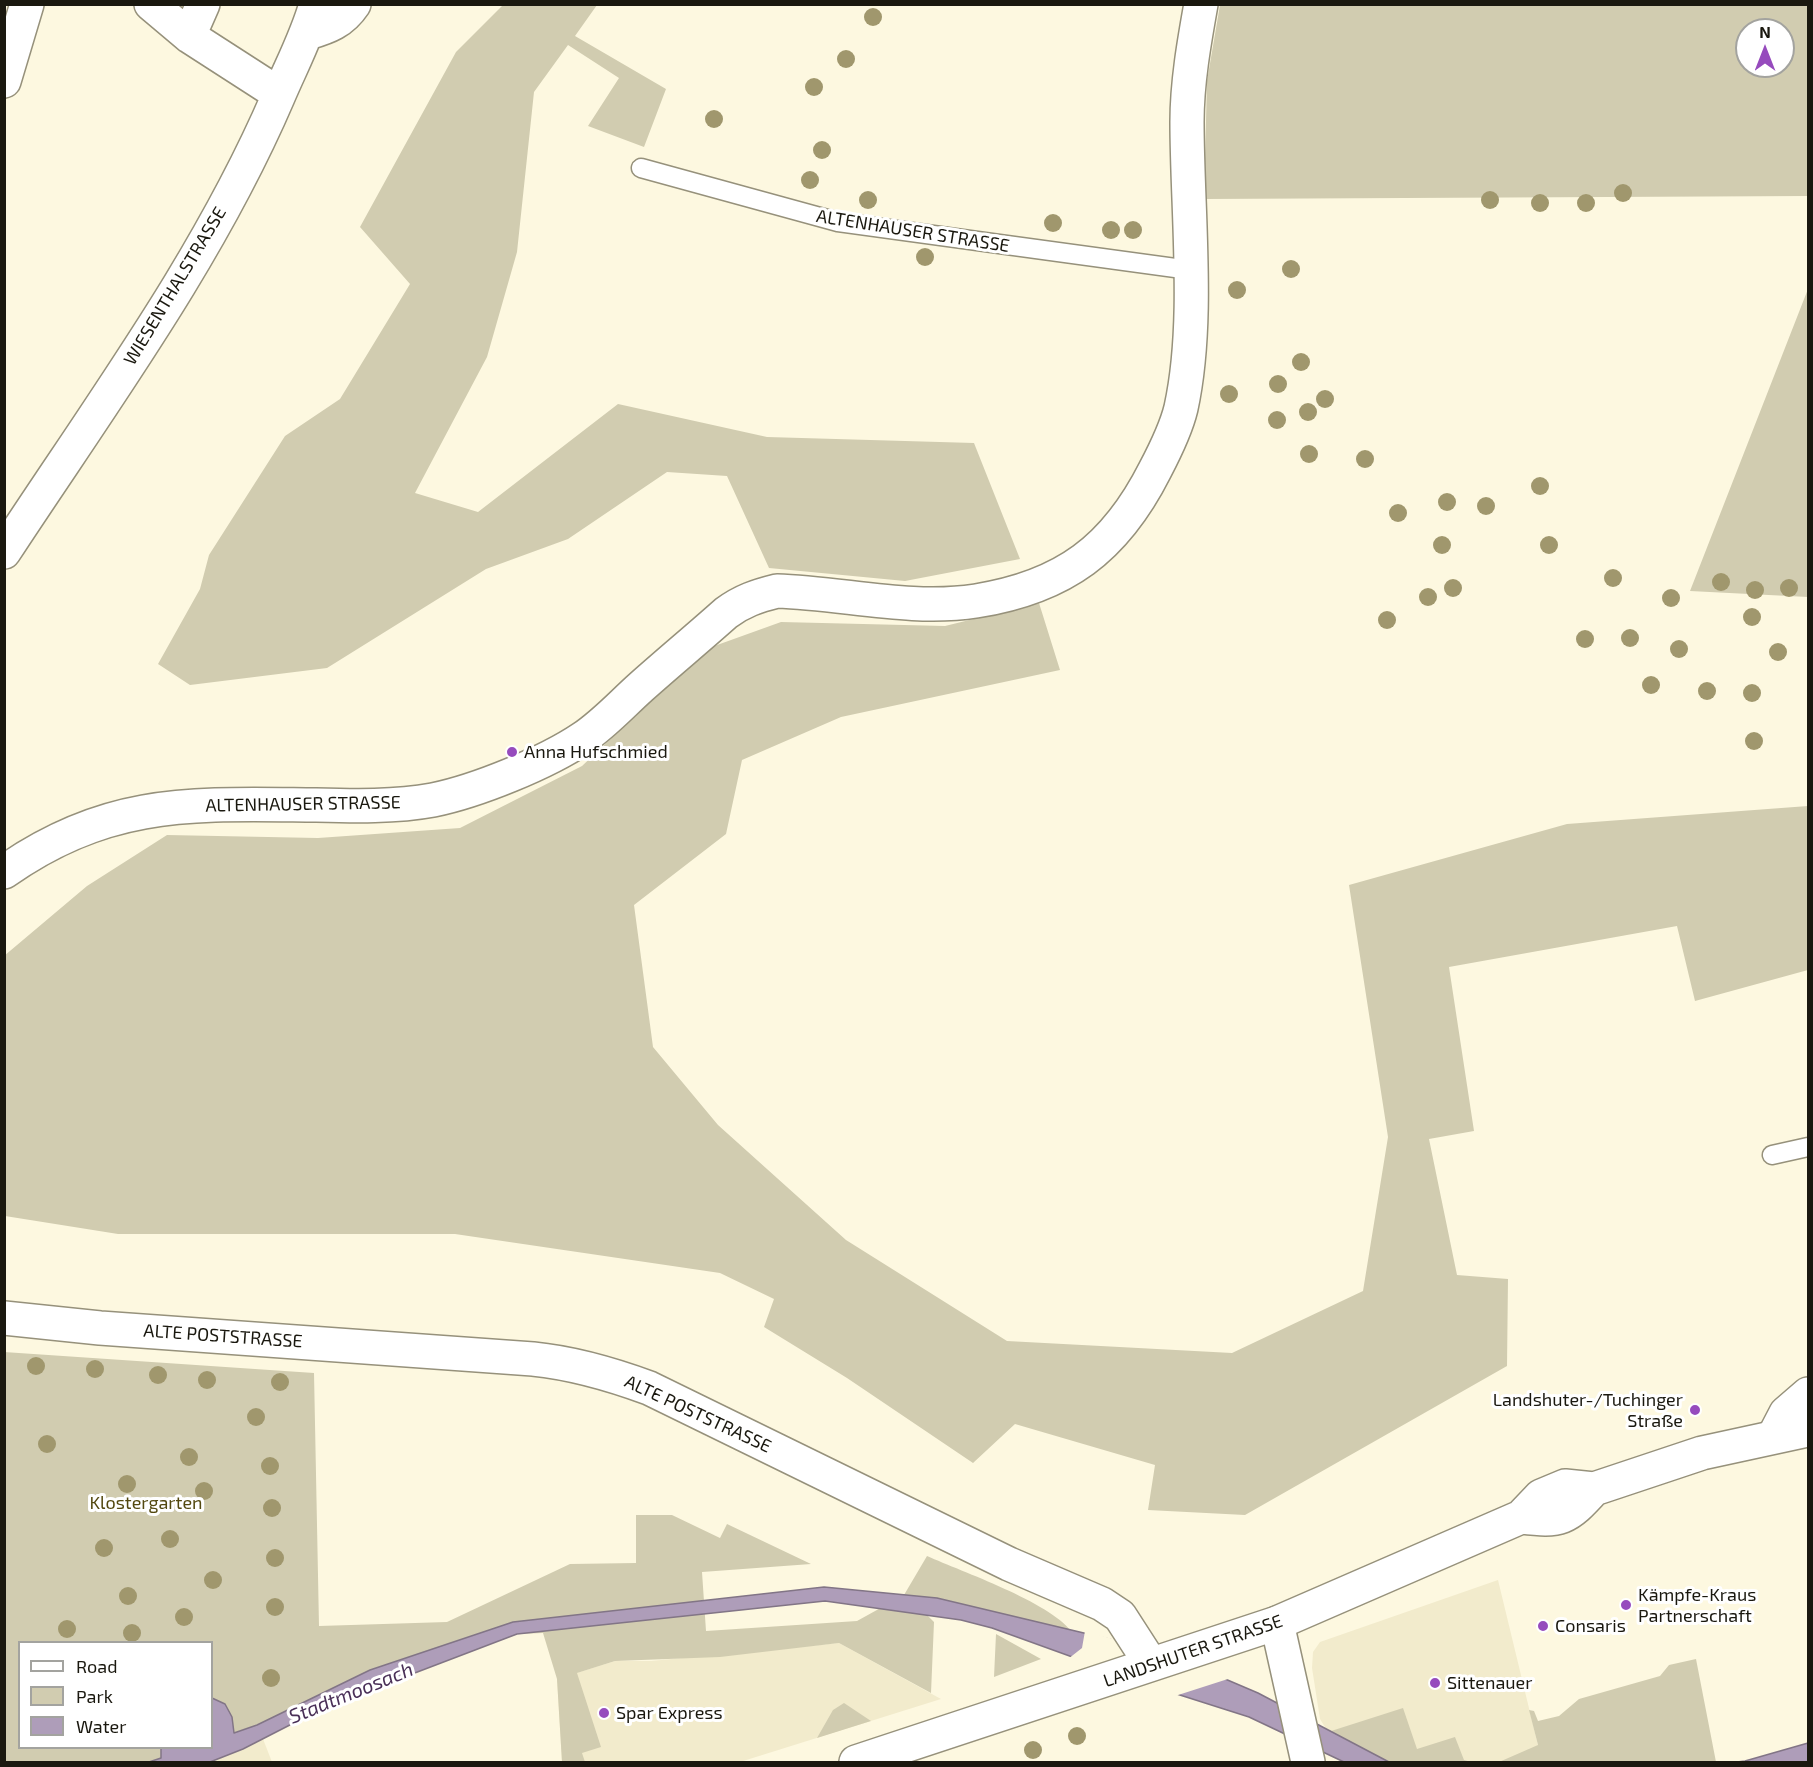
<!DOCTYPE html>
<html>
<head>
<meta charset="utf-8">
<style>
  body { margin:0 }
  #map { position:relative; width:1813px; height:1767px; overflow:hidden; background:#fdf8e0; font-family:"Exo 2",sans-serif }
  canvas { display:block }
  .frame { position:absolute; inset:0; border:6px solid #1a180f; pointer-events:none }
  .legend { position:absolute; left:18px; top:1641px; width:195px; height:108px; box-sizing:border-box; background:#fff; border:2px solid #a3a39f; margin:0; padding:8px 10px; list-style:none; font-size:18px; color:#1a180f }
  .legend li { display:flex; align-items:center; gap:12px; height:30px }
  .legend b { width:30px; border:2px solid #a3a39f }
  .north { position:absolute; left:1735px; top:18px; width:60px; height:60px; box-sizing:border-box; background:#fff; border:2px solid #a3a39f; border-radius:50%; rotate:0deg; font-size:16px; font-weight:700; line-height:24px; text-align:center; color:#1a180f }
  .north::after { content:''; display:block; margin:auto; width:21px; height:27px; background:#964bbd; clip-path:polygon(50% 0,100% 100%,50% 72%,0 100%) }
</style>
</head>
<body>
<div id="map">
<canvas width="1813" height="1767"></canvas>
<div class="frame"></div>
<ul class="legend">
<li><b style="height:8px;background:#fff"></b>Road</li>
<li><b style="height:16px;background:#d1ccb0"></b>Park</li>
<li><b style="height:16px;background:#ae9db9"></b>Water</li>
</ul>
<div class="north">N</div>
</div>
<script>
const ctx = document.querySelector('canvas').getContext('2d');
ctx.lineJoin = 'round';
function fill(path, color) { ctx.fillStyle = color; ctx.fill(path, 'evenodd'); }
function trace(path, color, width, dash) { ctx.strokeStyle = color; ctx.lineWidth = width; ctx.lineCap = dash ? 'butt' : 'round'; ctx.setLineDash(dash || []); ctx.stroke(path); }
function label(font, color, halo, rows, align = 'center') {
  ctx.font = font + ' "Exo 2",sans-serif'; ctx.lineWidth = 6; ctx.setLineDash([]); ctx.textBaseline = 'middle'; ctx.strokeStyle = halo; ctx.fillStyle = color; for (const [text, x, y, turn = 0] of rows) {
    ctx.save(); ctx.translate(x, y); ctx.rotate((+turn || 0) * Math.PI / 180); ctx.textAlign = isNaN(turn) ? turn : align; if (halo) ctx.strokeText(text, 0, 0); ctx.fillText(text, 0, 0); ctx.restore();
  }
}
fill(new Path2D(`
  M1498,1580L1542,1762H1388L1328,1732L1320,1719L1312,1668L1313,1652L1320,1642Z
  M839,1643L941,1699L740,1762H562L557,1679L615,1661H651Z
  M263,1739L272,1762H210L243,1749Z`), '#f2ebcc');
fill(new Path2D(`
  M504,4L597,5L575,36L666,89L644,147L588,126L619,78L568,45L534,92L517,252L487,357L415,493L478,512L618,404L767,437L974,443L1020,559L905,581L769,568L727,476L667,472L568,539L486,569L327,668L190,685L158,664L200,589L209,555L285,436L340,399L410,284L360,227L456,52Z
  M1220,5H1808V196L1204,199L1207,81ZM1747,30H1783V66H1747Z
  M1808,289V597L1690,591Z
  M1039,603L1060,670L841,717L742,760L726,834L634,905L653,1047L718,1125L846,1240L1007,1341L1232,1353L1363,1291L1388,1137L1349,885L1567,824L1808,806V970L1695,1001L1677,926L1449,967L1474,1131L1429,1139L1457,1275L1508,1279L1507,1366L1245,1515L1148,1510L1155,1465L1015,1424L973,1463L847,1378L764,1327L774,1299L720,1273L455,1234H118L5,1216L4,956L87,886L167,835L318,838L460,828L582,766L706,649L781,622L945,626Z
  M4,1352L314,1373L319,1626L447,1622L570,1564L636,1563V1515H672L720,1538L727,1524L811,1564L702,1572L706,1631L857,1621L904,1595L927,1556C963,1572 1049,1602 1071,1631L937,1598L928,1616L934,1622L931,1693L839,1643L720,1657L615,1661L577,1673L601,1747L582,1753L585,1762H562L557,1679L543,1633L517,1634L454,1642L370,1670L257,1725L212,1740V1642H20V1748H190L149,1762H5Z
  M996,1634L1041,1659L994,1677Z
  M1696,1659L1716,1762H1499L1538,1745L1529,1710L1534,1711L1538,1721L1559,1716L1579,1699L1660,1676L1669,1665Z
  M844,1703L871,1721L817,1738L833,1710Z
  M1403,1708L1417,1749L1455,1737L1464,1760L1471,1762H1389L1328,1732Z`), '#d1ccb0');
const water = new Path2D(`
  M824,1587L937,1598L1109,1639L1190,1664L1258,1693L1389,1762H1344L1249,1717L1161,1689L992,1628L961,1620L825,1601L517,1634L323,1708L243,1749L210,1762H149L161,1758V1748H212V1698L225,1704L232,1717L234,1733L257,1725L370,1670L513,1622Z
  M1808,1743V1762H1737L1745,1761Z`);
fill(water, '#ae9db9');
trace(water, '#827586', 1.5);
fill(new Path2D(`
  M1085,1631L1191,1661L1231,1678L1175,1696L1160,1692L1068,1659L1082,1648Z`), '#fdf8e0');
const lane = new Path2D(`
  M641,168L838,222L1190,270
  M1772,1155L1808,1147`);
const street = new Path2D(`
  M151,4L189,36L279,94
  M308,33C328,27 342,22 354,4
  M189,36L203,4
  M4,81L27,4
  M4,552C101,404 208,260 278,97C291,66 307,37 316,4
  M4,872C109,798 193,804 316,805C354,806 395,807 433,800C477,791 546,763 583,738C604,724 622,704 641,687C669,662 698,638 726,613C742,601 757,596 777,591C843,593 910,611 976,601C1064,587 1115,549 1155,470C1165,451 1176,429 1181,408C1200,321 1187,211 1187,122C1187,83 1194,43 1201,4
  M4,1318L100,1328L533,1359C573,1363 611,1374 649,1388L1009,1564L1102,1604L1120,1616L1151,1664
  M1774,1436L1786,1413L1808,1394
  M1277,1623L1308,1762`);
const secondary = new Path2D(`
  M1521,1517C1561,1522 1567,1519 1594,1489
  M856,1762L1277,1623L1521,1517L1541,1496L1565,1486L1594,1489L1702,1453L1808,1430`);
trace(lane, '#96917b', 21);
trace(street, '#96917b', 36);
trace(secondary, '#96917b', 36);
trace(lane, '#fff', 18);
trace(street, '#fff', 33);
trace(secondary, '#fff', 33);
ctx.fillStyle = '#a0976d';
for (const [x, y] of [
  [873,17],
  [846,59],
  [814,87],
  [714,119],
  [822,150],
  [810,180],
  [1623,193],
  [868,200],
  [1490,200],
  [1540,203],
  [1586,203],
  [1053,223],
  [1111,230],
  [1133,230],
  [925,257],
  [1291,269],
  [1237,290],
  [1301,362],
  [1278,384],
  [1229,394],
  [1325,399],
  [1308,412],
  [1277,420],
  [1309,454],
  [1365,459],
  [1540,486],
  [1447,502],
  [1486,506],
  [1398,513],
  [1442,545],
  [1549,545],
  [1613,578],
  [1721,582],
  [1453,588],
  [1789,588],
  [1755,590],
  [1428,597],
  [1671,598],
  [1752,617],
  [1387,620],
  [1630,638],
  [1585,639],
  [1679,649],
  [1778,652],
  [1651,685],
  [1707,691],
  [1752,693],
  [1754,741],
  [36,1366],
  [95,1369],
  [158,1375],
  [207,1380],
  [280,1382],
  [256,1417],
  [47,1444],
  [189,1457],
  [270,1466],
  [127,1484],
  [204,1491],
  [272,1508],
  [170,1539],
  [104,1548],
  [275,1558],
  [213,1580],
  [128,1596],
  [275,1607],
  [184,1617],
  [67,1629],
  [132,1633],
  [271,1678],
  [1077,1736],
  [1033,1750]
]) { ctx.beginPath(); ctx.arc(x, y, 9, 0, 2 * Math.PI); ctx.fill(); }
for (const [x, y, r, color] of [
  [512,752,6,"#964bbd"],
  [1695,1410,6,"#964bbd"],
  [1626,1605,6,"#964bbd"],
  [1543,1626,6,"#964bbd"],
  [1435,1683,6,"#964bbd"],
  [604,1713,6,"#964bbd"]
]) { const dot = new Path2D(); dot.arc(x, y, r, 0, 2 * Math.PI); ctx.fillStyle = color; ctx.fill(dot); trace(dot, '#fff', 2); }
label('18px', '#1a180f', '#fff', [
  ["ALTENHAUSER STRASSE",913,231,9],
  ["WIESENTHALSTRASSE",175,286,-59],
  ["ALTENHAUSER STRASSE",303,804,-1],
  ["ALTE POSTSTRASSE",223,1336,4],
  ["ALTE POSTSTRASSE",698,1414,25],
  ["LANDSHUTER STRASSE",1193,1651,-19]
]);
label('18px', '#1a180f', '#fff', [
  ["Anna Hufschmied",524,752],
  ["Landshuter-/Tuchinger",1683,1400,"right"],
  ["Straße",1683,1421,"right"],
  ["Kämpfe-Kraus",1638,1595],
  ["Partnerschaft",1638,1616],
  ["Consaris",1555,1626],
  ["Sittenauer",1447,1683],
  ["Spar Express",616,1713]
], 'left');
label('18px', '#53480f', '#fff', [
  ["Klostergarten",146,1503]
]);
label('italic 20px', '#492f57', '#fff', [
  ["Stadtmoosach",351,1693,-22]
]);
</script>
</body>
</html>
